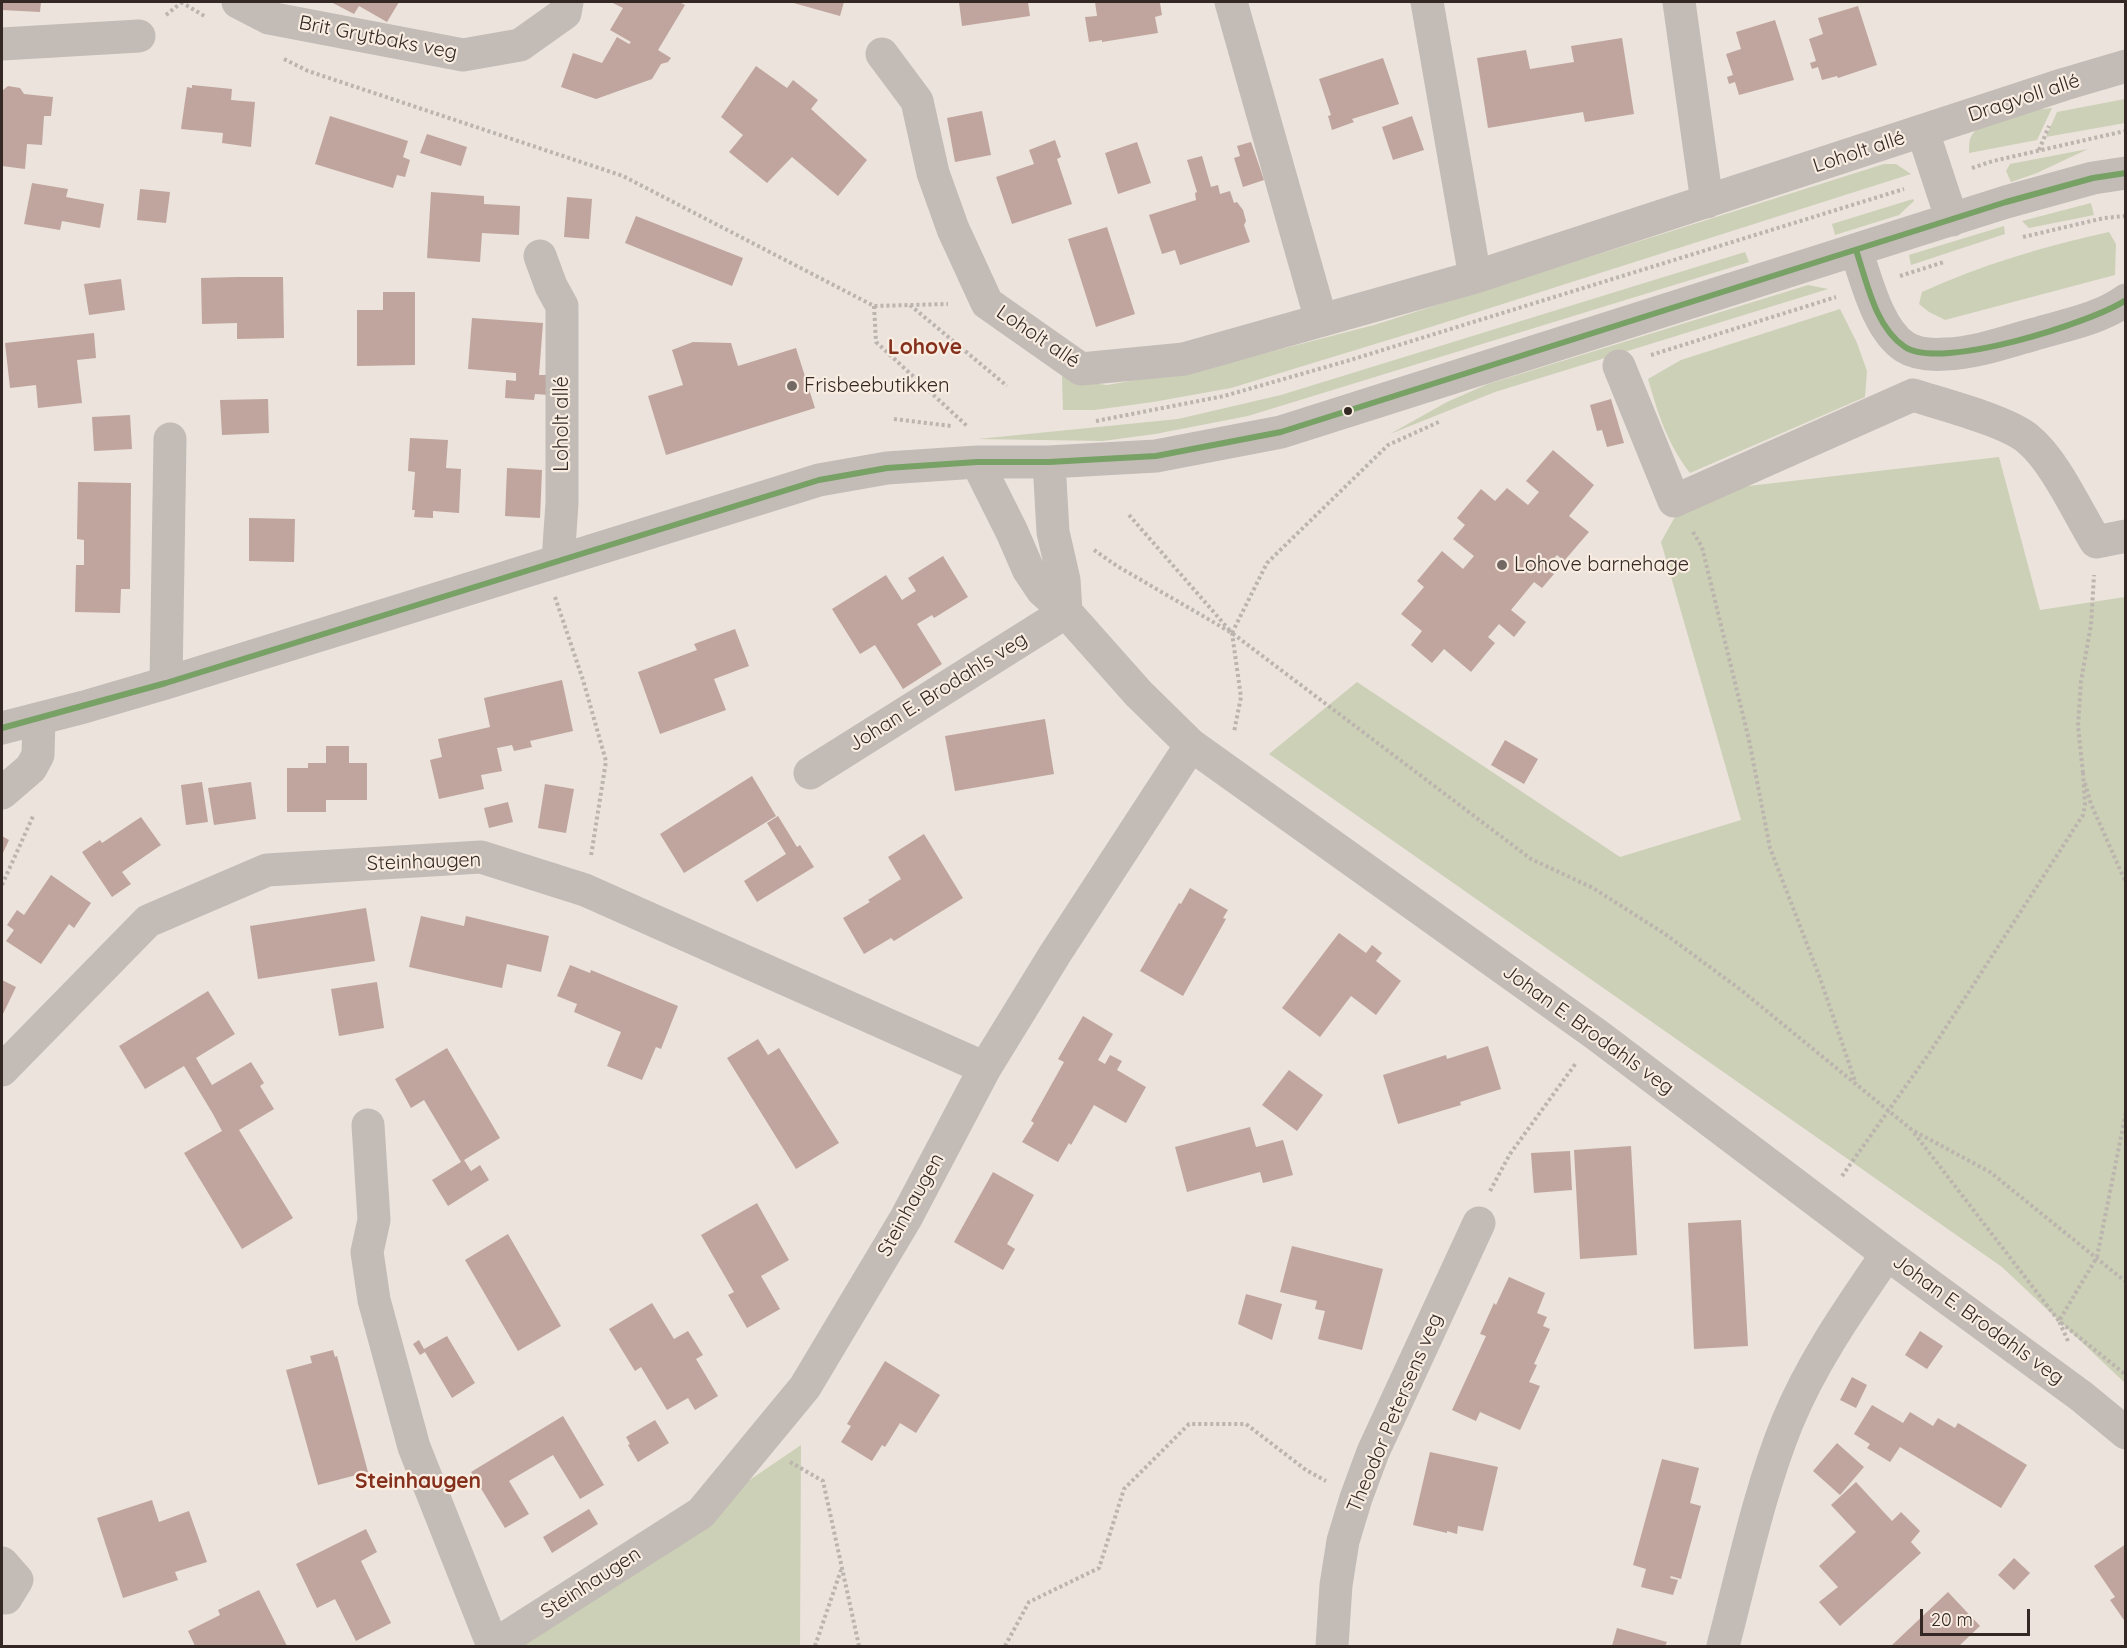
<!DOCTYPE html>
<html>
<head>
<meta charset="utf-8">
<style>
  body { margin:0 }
  #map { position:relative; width:2127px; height:1648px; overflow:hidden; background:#ebe3dc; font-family:Quicksand,sans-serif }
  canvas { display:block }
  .frame { position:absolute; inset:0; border:3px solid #332824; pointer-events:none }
  .scale { position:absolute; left:1920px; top:1609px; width:110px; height:27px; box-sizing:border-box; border:3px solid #332824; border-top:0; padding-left:8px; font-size:18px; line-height:21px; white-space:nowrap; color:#332824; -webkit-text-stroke:4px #f9ede2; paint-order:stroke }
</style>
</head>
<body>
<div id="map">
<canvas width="2127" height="1648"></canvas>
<div class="frame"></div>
<div class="scale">20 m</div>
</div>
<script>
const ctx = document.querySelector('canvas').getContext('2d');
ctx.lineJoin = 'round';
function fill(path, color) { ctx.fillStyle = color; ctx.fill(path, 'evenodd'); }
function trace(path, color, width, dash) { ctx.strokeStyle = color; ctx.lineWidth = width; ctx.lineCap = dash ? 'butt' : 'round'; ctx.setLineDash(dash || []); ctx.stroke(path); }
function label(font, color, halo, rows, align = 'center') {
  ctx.font = font + ' Quicksand,sans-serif'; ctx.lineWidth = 4.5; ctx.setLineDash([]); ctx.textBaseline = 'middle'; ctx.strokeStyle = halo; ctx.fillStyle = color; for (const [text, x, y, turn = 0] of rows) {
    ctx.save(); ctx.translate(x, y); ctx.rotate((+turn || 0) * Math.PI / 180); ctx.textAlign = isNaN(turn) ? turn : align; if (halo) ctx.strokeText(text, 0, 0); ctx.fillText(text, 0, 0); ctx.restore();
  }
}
fill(new Path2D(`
  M2125,99V123L2046,137L2057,112Z
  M2052,108L2037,140L1969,153C1969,149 1969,143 1970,139C1979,115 2031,110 2052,108Z
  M2088,149L2037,173L2011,182L2006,171L2010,164Z
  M1884,164H1896L1911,174L1421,330L1231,388L1153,402L1094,410H1063L1062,376L1077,381L1107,385L1216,366L1374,325Z
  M1913,199L1914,201L1899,215L1835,235L1832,224Z
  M2091,203L2094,215L2029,228L2022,221Z
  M2004,226L2005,234L1911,265L1909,255Z
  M2109,232L2116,244L2115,275L1945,320L1929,312L1919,304L1922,292C1981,265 2045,246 2109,232Z
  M1745,252L1749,262L1248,416L1155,434L1103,441L978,439L1178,419L1281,395Z
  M1808,285L1828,289L1495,392L1390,434L1447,402L1488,384Z
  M1840,309L1857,343L1867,371L1865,397L1690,473C1667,443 1658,414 1648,379L1681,360Z
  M1999,457L2040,610L2125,597V1383L2002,1267L1269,754L1357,682L1620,857L1741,820L1661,542L1688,493Z
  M801,1445L800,1646H506Z`), '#ccd0b6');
fill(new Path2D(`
  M2,2H41L40,12L2,10Z
  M331,2H399L387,22L359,6L354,14Z
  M611,2H679L685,5L658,50L671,58L668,62L661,64L652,79L596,99L561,87L573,53L602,63L617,37L629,44L631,42L610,30L623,8Z
  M790,2H844L840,16Z
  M959,2H1028L1030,16L962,26Z
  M1095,2L1160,3L1162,15L1155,17L1158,33L1102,42V40L1089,42L1085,17L1097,16Z
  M1858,6L1877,65L1838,78L1837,76L1822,80L1818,67L1812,69L1810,63L1816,61L1809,39L1823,34L1818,18Z
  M1775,20L1794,80L1739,95L1735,82L1729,84L1727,77L1733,75L1726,54L1741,49L1736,32Z
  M1622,38L1634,114L1585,122L1583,112L1488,128L1477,58L1526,50L1530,69L1574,62L1571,46Z
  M1383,58L1399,104L1352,119L1354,122L1332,130L1328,116L1331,115L1319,79Z
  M756,66L787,88L793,80L818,100L811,109L867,160L838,196L792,157L767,183L729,152L743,135L721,117Z
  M192,85L232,89L231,100L255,102L251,147L222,143L223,133L181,129L187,87L192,88Z
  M8,86L20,88L24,94L53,97L51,116H44L42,145L27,144L25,169L2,166V91Z
  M982,111L991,155L955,162L947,118Z
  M330,116L408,141L403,157L410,160L405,177L397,175L393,188L315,164Z
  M1412,116L1424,150L1393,160L1382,127Z
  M427,134L467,147L461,166L420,153Z
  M1055,140L1061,157L1057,159L1072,204L1012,224L996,177L1034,164L1029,150Z
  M1137,142L1151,183L1118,194L1105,153Z
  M1251,142L1264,180L1243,187L1234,158L1240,156L1237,146Z
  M1202,156L1211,187L1218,185L1220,194L1230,191L1234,203L1237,202L1243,210L1246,221L1244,225L1250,242L1180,265L1175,250L1162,254L1149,215L1196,200L1195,193L1197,192L1187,160Z
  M32,183L68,189L66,197L104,204L100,228L62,221L60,230L24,224Z
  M140,189L170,192L166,223L137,220Z
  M431,192L484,196V204L520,206L519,235L482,233L480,262L427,258Z
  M567,197L592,199L589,239L564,237Z
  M636,216L743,258L732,286L625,243Z
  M1107,227L1135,314L1096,327L1068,239Z
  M238,277H283L284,338L237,339V323L202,324L201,278Z
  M121,279L125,310L89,315L84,284Z
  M383,292H415V365L357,366V310H383Z
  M472,318L543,323L539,375H550L549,395L535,394L534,400L505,398L506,380L516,381V373L468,369Z
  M94,333L96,358L77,360L82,403L38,408L36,385L10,388L5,343Z
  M693,342L731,343L738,366L796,348L815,408L666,455L648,396L683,385L672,350Z
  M268,399L269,433L222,435L220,400Z
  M1611,399L1624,443L1607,447L1602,430L1597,431L1590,405Z
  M130,415L132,449L94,451L92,417Z
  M410,438L448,440L446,468L461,469L459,513L433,511V518L414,517L415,510H412L415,472L408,471Z
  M1553,450L1594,485L1569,516L1589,532L1564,561L1557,555L1546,568L1554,574L1542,588L1534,582L1511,610L1526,622L1514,637L1499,624L1488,637L1495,643L1471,672L1444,649L1432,663L1411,645L1422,631L1401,614L1424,587L1417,581L1442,551L1463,569L1474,556L1453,539L1465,525L1457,518L1481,489L1495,501L1507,488L1528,505L1539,492L1526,481Z
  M507,468L542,470L540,518L505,516Z
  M78,482L131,483L130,589H121L120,613L75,612L76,565H84V540L77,539Z
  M249,518L295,519L294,562L249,561Z
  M943,556L968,597L934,618L932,615L917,624L942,664L903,689L875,645L860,654L832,609L886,575L902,600L916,591L908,578Z
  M735,629L749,666L714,679L726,710L660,734L638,672L697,650L694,644Z
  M562,680L573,731L530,741L532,747L514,751L512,745L497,748L502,771L481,775L484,789L439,799L430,760L442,757L438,739L490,727L484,698Z
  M1045,719L1054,774L955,791L945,736Z
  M1505,740L1538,759L1524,784L1491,765Z
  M326,746H349V763H367V800H326V812H287V768H308V763H326Z
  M752,776L776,816L684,873L660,834Z
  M202,782L208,822L186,825L181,785Z
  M251,782L256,819L214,825L208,788Z
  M545,784L574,789L566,833L538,828Z
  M508,802L513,822L489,828L484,808Z
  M778,816L797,847L800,845L814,867L757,902L744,881L786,854L767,823Z
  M141,817L161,845L122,872L131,884L112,897L82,852L100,840L102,843Z
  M924,834L963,898L894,941L891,938L864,954L843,918L870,902L868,900L901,879L888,857Z
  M2,836L9,840L2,855Z
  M51,875L91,903L74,928L69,924L41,964L6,941L14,930L7,925L17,910L24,915Z
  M1190,888L1228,910L1223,918L1226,919L1183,996L1140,971L1179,903L1181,904Z
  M366,908L375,961L258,979L250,926Z
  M421,916L464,926L466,916L549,936L541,972L507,964L502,988L409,967Z
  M1339,933L1366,953L1372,945L1382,953L1376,961L1401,981L1376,1015L1351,996L1320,1037L1282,1008Z
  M570,965L590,973L591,970L678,1006L661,1049L656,1047L642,1080L607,1066L621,1032L574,1012L577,1004L557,996Z
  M2,980L16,987L2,1016Z
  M377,982L384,1028L339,1036L331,989Z
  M208,991L235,1034L196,1058L212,1085L251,1062L264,1083L260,1086L274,1109L239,1130L293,1218L242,1249L184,1153L222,1131L213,1114L184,1066L145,1089L119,1046Z
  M1083,1016L1113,1034L1098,1060L1105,1064L1110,1055L1122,1061L1117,1070L1146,1087L1126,1123L1094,1105L1071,1145L1069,1143L1058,1162L1022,1142L1034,1123L1031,1121L1064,1062L1058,1059Z
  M758,1039L768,1055L779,1048L839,1143L796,1169L727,1058Z
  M1488,1046L1501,1089L1460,1102L1461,1105L1398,1124L1383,1075L1446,1055L1447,1059Z
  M447,1048L500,1138L464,1160L471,1171L480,1165L489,1180L448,1206L432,1180L461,1162L424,1100L411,1108L395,1079Z
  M1289,1070L1323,1095L1297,1131L1262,1105Z
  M1250,1127L1256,1147L1283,1140L1293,1175L1263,1183L1260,1172L1187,1192L1175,1147Z
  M1631,1146L1637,1255L1580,1259L1574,1150Z
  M1570,1151L1572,1190L1534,1193L1531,1153Z
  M993,1172L1034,1195L1007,1244L1015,1249L1003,1270L954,1242Z
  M757,1203L789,1260L761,1276L780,1309L747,1328L728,1295L734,1292L701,1235Z
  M1741,1220L1748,1346L1694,1349L1688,1223Z
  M508,1234L561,1326L518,1351L465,1260Z
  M1292,1246L1383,1269L1362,1350L1318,1339L1325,1311L1315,1309L1317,1301L1280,1292Z
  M1509,1277L1545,1293L1537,1313L1547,1317L1543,1326L1550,1329L1534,1364L1537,1365L1529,1382L1540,1386L1520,1430L1480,1412L1476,1421L1452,1410L1486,1336L1480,1334L1494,1303L1496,1305Z
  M1246,1294L1282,1304L1272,1340L1238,1324Z
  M652,1303L674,1339L688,1331L703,1355L696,1359L718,1396L695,1410L688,1398L667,1410L641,1367L635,1371L609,1329Z
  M1920,1331L1943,1346L1927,1369L1905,1355Z
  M447,1336L475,1383L452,1398L425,1352L420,1355L413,1344L419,1340L424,1349Z
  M333,1350L335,1357L337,1356L368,1472L318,1485L286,1370L312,1363L310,1356Z
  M885,1361L940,1395L916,1433L900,1423L885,1447L882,1445L872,1461L841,1442L851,1426L847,1424Z
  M1852,1377L1867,1385L1856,1408L1840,1400Z
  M1872,1405L1903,1423L1910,1412L1933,1426L1938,1418L1955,1428L1958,1423L2027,1465L2001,1508L1900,1447L1890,1462L1867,1448L1870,1444L1854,1434Z
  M563,1416L604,1485L580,1499L553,1455L509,1481L529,1514L505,1528L471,1472Z
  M655,1420L669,1443L638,1462L628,1445L630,1444L626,1437Z
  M1837,1443L1864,1467L1840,1495L1813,1471Z
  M1430,1452L1498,1467L1483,1531L1458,1526L1457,1534L1447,1531V1533L1413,1525Z
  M1662,1459L1699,1468L1690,1503L1701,1506L1681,1579L1671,1576L1670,1578L1678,1580L1673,1595L1641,1587L1646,1569L1633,1565Z
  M1856,1482L1892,1521L1901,1512L1920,1531L1911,1542L1921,1553L1840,1626L1819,1602L1838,1587L1819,1566L1856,1532L1831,1505Z
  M152,1500L159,1522L189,1511L207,1562L175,1572L178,1580L123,1598L97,1518Z
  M589,1509L598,1524L552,1553L543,1537Z
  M366,1529L377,1552L361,1561L391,1623L356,1641L335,1599L317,1608L296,1564Z
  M2126,1544V1623L2110,1600L2115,1597L2094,1566Z
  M2014,1558L2030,1573L2014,1590L1998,1575Z
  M259,1590L287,1646H195L188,1631L220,1615L218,1610Z
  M1948,1592L1980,1626L1959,1646H1891Z
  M1617,1628L1667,1642L1665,1646H1612Z`), '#bfa59d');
trace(new Path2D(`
  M181,2L206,17
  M166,15L182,2
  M284,59L308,71L623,176L874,306L948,304
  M2039,150L2049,126
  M1972,168L1993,161L2125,131
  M2023,237L2104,218L2126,216
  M1900,276L1944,262
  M910,305L1007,386
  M874,306L876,342L967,426
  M1651,355L1836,297
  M894,419L951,426
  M1096,421L1224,396L1347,361L1904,189
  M1129,515L1232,633L1241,697L1234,732
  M1693,532L1702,547L1749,740L1770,848L1820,978L1856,1084
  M1094,550L1117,566L1232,633L1531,859L1593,888L1665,934L1741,990L1912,1130L1990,1172L2126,1282
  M555,597L583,680L606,761L591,856
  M1232,633L1267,563L1388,445L1441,421
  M2083,773L2078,726L2081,681L2091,625L2094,575
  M2085,783L2091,804L2126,883
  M2,885L34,814
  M1914,1133L2059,1321L2126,1375
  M1842,1176L1930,1052L2083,815L2085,805L2083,773
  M1490,1191L1510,1154L1576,1063
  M2068,1341L2059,1321L2097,1257L2126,1112
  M790,1462L823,1481L859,1646
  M815,1646L841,1570
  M1005,1646L1029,1602L1099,1568L1124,1489L1189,1424H1246L1306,1470L1326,1481`), '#bcb4ae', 4, [3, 3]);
trace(new Path2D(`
  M238,2L269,18L463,55L520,45L565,13L567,2
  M1231,2L1321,320
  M1427,2L1475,277
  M1679,2L1707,202
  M2,44L139,36
  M882,54L917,101L933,173L953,229L987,303L1081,369L1184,359L1475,277L2065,84L2126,66
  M1923,132L1952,220
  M1856,250C1866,279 1878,330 1905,347C1916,354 1933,355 1946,354C1976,353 2006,342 2035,334C2065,325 2100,319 2126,300
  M540,256L551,286L562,306V503L558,561
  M1619,366L1674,501L1913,395C1941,404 2007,421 2028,439C2055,461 2077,511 2096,542L2126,536
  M977,462L1012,532L1028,569L1042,590L1066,612L1138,693L1191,745L1597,1035L1887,1254L2081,1396L2126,1433
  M1049,462L1053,532L1064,580L1066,612
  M166,683L170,439
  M2,728L84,707L166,683L819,480L887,468L977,462H1049L1156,456L1281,432L2006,202L2093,178L2126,173
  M810,773L1066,612
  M2,793L31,768L38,755L39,719
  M2,1070L148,921L267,870L481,857L585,890L985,1068
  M368,1125L374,1220L367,1252L374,1300L414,1447L493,1646L701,1513L805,1387L906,1218L985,1068L1055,954L1191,745
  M2,1563L17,1580L6,1598L2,1595
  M1332,1646L1336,1585L1343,1541L1356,1498L1373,1452L1479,1223
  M1723,1646C1742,1574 1759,1492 1787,1423C1812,1362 1850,1308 1887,1254`), '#c3bbb6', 33);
trace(new Path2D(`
  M1856,250C1867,282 1875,327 1905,347C1940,371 2091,323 2126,300
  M2,728L166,683L819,480L887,468L977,462H1049L1156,456L1281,432L2006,202L2093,178L2126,173`), '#78a166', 6);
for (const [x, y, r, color] of [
  [792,386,6,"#736964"],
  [1348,411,5,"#332824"],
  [1502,565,6,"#736964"]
]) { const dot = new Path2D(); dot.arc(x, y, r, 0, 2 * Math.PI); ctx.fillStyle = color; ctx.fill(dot); trace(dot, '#f9ede2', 2); }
label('20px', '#332824', '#f9ede2', [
  ["Brit Grytbaks veg",378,38,11],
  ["Dragvoll allé",2024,98,-18],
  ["Loholt allé",1859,152,-18],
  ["Loholt allé",1038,337,34],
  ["Loholt allé",562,424,-90],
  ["Johan E. Brodahls veg",938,692,-32],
  ["Steinhaugen",424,862,-2],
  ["Johan E. Brodahls veg",1588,1030,36],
  ["Steinhaugen",911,1205,-61],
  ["Johan E. Brodahls veg",1978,1320,36],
  ["Theodor Petersens veg",1395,1413,-67],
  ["Steinhaugen",591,1583,-33]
]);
label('20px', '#332824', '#f9ede2', [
  ["Frisbeebutikken",804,386],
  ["Lohove barnehage",1514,565]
], 'left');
label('bold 21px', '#84301c', '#f9ede2', [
  ["Lohove",925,348],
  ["Steinhaugen",418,1482]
]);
</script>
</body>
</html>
